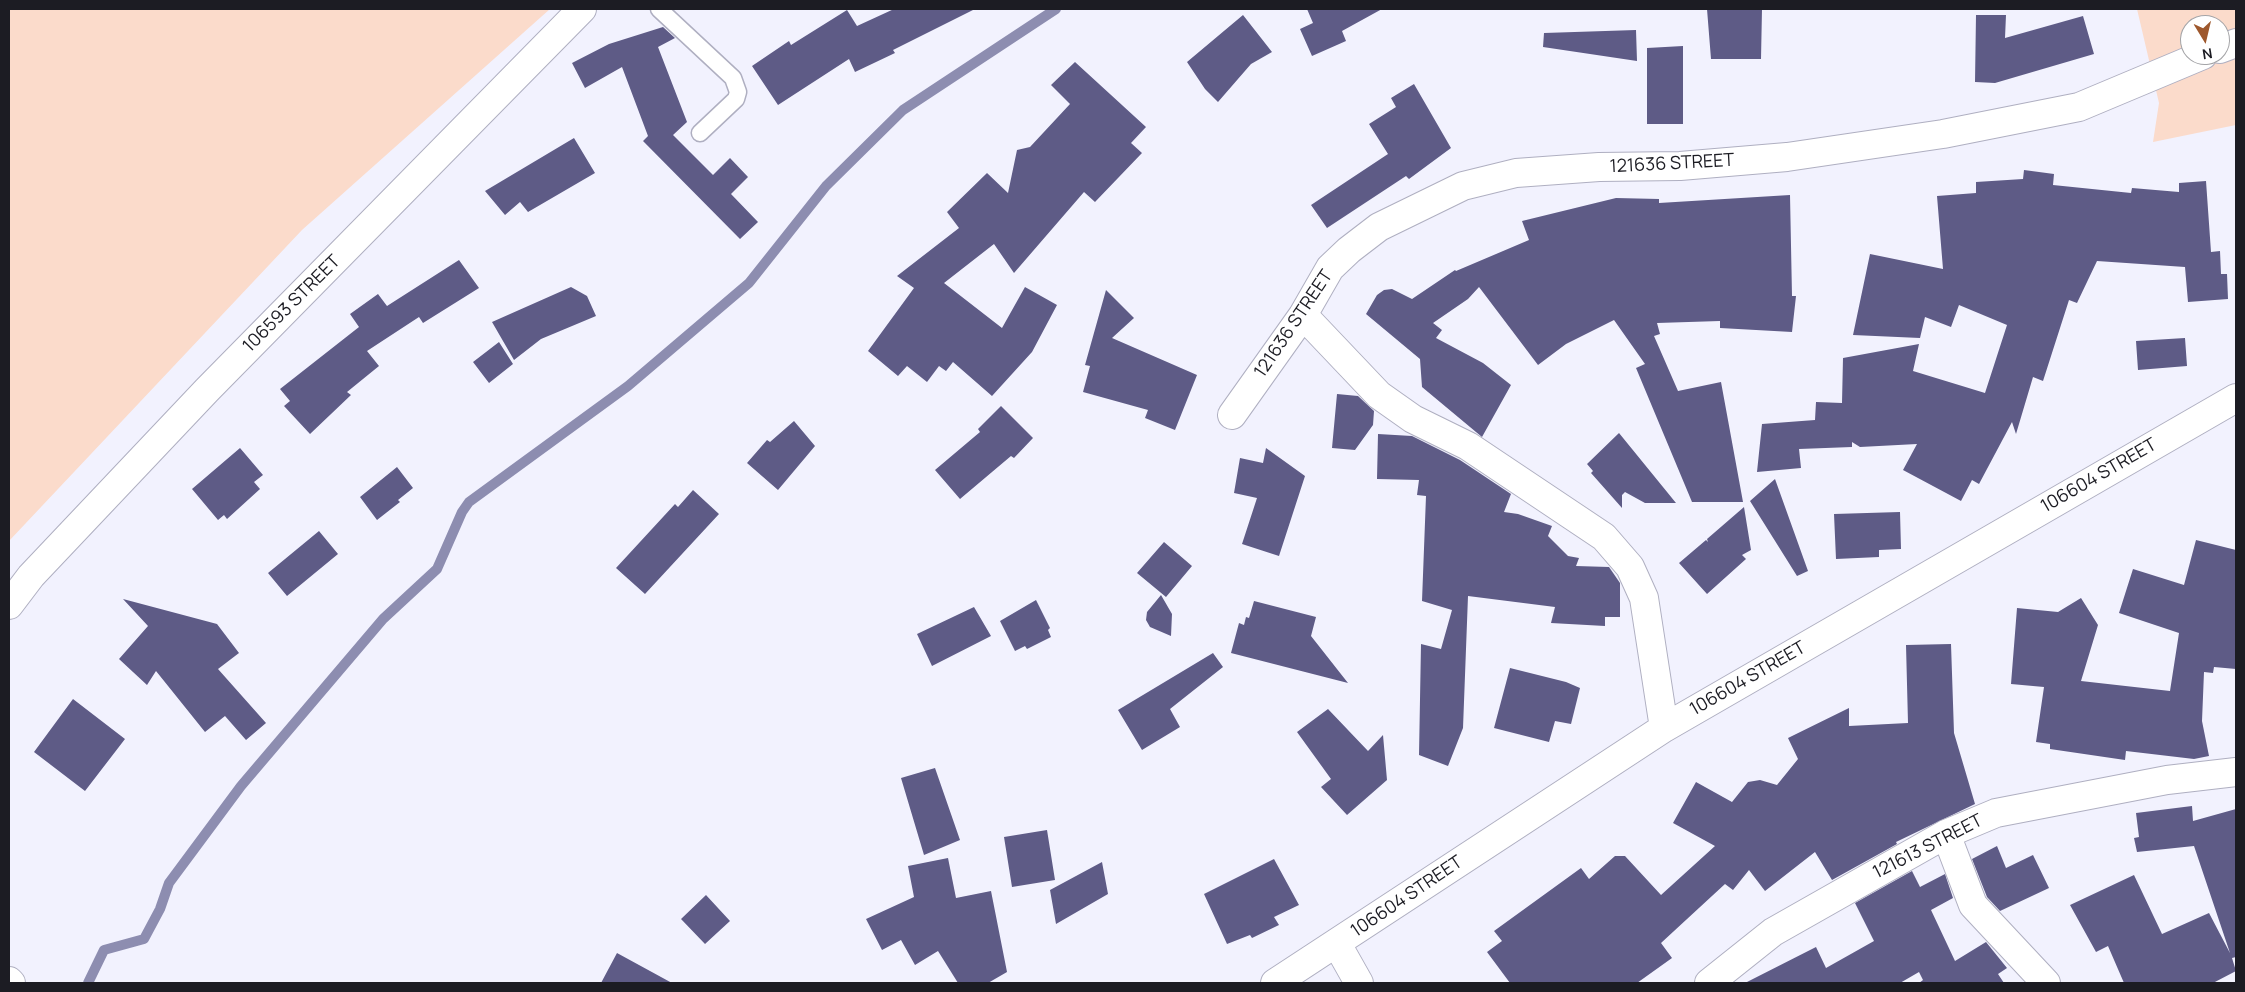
<!DOCTYPE html>
<html>
<head>
<meta charset="utf-8">
<style>
  body { margin:0 }
  #map { position:relative; width:2245px; height:992px; overflow:hidden; background:#f2f2fe; font-family:Manrope,sans-serif }
  canvas { display:block }
  .frame { position:absolute; inset:0; border:10px solid #1c1c23; pointer-events:none }
  .north { position:absolute; left:2180px; top:15px; width:50px; height:50px; box-sizing:border-box; background:#fff; border:1px solid #a4a4a7; border-radius:50%; rotate:171deg; font-size:14px; font-weight:700; line-height:20px; text-align:center; color:#1c1c23 }
  .north::after { content:''; display:block; margin:auto; width:18px; height:22px; background:#9e582d; clip-path:polygon(50% 0,100% 100%,50% 72%,0 100%) }
</style>
</head>
<body>
<div id="map">
<canvas width="2245" height="992"></canvas>
<div class="frame"></div>
<div class="north">N</div>
</div>
<script>
const ctx = document.querySelector('canvas').getContext('2d');
ctx.lineJoin = 'round';
function fill(path, color) { ctx.fillStyle = color; ctx.fill(path, 'evenodd'); }
function trace(path, color, width, dash) { ctx.strokeStyle = color; ctx.lineWidth = width; ctx.lineCap = dash ? 'butt' : 'round'; ctx.setLineDash(dash || []); ctx.stroke(path); }
function label(font, color, halo, rows, align = 'center') {
  ctx.font = font + ' Manrope,sans-serif'; ctx.lineWidth = 5; ctx.setLineDash([]); ctx.textBaseline = 'middle'; ctx.strokeStyle = halo; ctx.fillStyle = color; for (const [text, x, y, turn = 0] of rows) {
    ctx.save(); ctx.translate(x, y); ctx.rotate((+turn || 0) * Math.PI / 180); ctx.textAlign = isNaN(turn) ? turn : align; if (halo) ctx.strokeText(text, 0, 0); ctx.fillText(text, 0, 0); ctx.restore();
  }
}
fill(new Path2D(`
  M9,9H550L302,230L9,541Z
  M2137,9H2236V125L2153,142L2159,103ZM2190,25H2220V55H2190Z`), '#fbdbcb');
trace(new Path2D(`
  M88,983L104,950L144,939L160,909L169,883L241,786L383,619L437,569L462,512L469,502L628,386L749,283L826,186L903,110L1056,9`), '#8d8db0', 10);
fill(new Path2D(`
  M894,9H975L893,50L895,53L855,72L849,59L778,105L752,66L789,41L791,45L847,10L857,26Z
  M1307,9H1382L1342,31L1346,41L1312,56L1300,29L1313,23Z
  M1707,9H1762L1761,59H1711Z
  M1243,15L1272,52L1251,64L1218,102L1205,89L1187,62Z
  M1976,15H2006L2005,38L2083,16L2094,54L1995,83L1975,82Z
  M663,27L675,38L658,47L687,122L673,135L713,175L730,158L748,177L731,194L758,222L740,239L643,141L648,136L622,67L585,88L572,63L609,44Z
  M1636,30L1637,61L1543,47L1544,33Z
  M1683,46V124H1647V48Z
  M1075,62L1146,127L1131,143L1142,153L1095,202L1084,192L1014,273L994,244L944,283L1002,328L1025,287L1057,305L1032,352L992,396L953,362L946,371L939,366L927,382L907,366L898,376L868,351L914,288L897,276L959,228L947,212L987,173L1008,193L1017,150L1030,147L1070,104L1051,85Z
  M1414,84L1451,148L1409,179L1406,176L1327,228L1311,205L1388,154L1369,124L1396,107L1391,98Z
  M574,138L595,173L528,212L520,202L505,215L485,191Z
  M2024,170L2054,174L2053,185L2131,193L2132,188L2179,192V183L2206,181L2211,252L2220,251L2221,274H2227L2228,299L2188,302L2185,267L2097,261L2077,303L2069,300L2043,381L2033,377L2016,434L2012,422L1979,484L1972,480L1961,501L1903,470L1917,444L1860,447L1852,442V447L1799,449L1801,468L1757,472L1762,424L1815,420L1816,402L1842,403L1843,358L1919,344L1913,371L1985,393L2007,325L1959,305L1951,327L1925,317L1920,338L1853,335L1870,254L1943,269L1937,196L1976,193V182L2023,179Z
  M1790,195L1792,296H1796L1792,332L1720,328V321L1657,323L1660,334L1654,336L1678,391L1721,382L1743,502H1692L1636,368L1645,364L1614,320L1566,344L1538,365L1479,287L1468,299L1433,323L1442,330L1436,338L1483,363L1511,385L1482,437L1422,387L1420,359L1366,314L1377,295L1384,290L1392,289L1412,299L1455,270L1456,271L1529,240L1522,221L1616,198L1659,199V203Z
  M459,260L479,288L423,323L419,317L367,351L379,366L347,392L351,395L310,434L284,406L290,401L280,389L359,327L350,314L378,294L387,306Z
  M571,287L587,296L596,316L541,339L514,360L492,322Z
  M1106,290L1134,318L1112,338L1197,375L1175,430L1145,418L1148,410L1083,392L1090,366L1085,365Z
  M2185,338L2187,366L2138,370L2136,341Z
  M499,342L513,364L489,383L473,362Z
  M1337,394L1358,396L1374,411L1373,425L1355,450L1332,448Z
  M1001,406L1033,438L1014,458L1011,456L960,499L935,470L980,432L978,429Z
  M794,421L815,446L778,490L747,463L767,440L770,442Z
  M1619,433L1676,503H1645L1625,492L1622,495V508L1591,473L1593,471L1587,464Z
  M1378,434L1412,436L1460,460L1511,494L1504,512L1518,514L1552,526L1548,536L1568,556L1579,558L1576,566L1609,567L1620,583V617H1605V626L1551,623L1555,607L1468,596L1463,728L1448,766L1419,755L1421,644L1441,649L1452,610L1422,601L1426,496L1417,495L1419,480L1377,479Z
  M240,448L263,475L254,482L260,489L227,519L224,515L218,520L192,489Z
  M1266,448L1305,476L1279,556L1242,544L1257,498L1234,493L1240,458L1263,463Z
  M397,467L413,488L398,500L400,502L377,520L360,497Z
  M1775,479L1808,571L1797,576L1750,501Z
  M693,490L719,514L645,594L616,568L675,504L678,507Z
  M1744,507L1751,550L1742,555L1746,559L1707,594L1679,563L1706,540L1708,542L1707,539Z
  M1900,512L1901,549L1879,550V557L1836,559L1834,514Z
  M319,531L338,554L287,596L268,573Z
  M2196,540L2236,550V669L2214,667L2213,673L2204,672L2202,721L2209,756L2194,759L2126,751L2125,760L2050,749V744L2036,742L2044,687L2011,684L2017,608L2058,612L2081,598L2098,625L2081,681L2170,691L2179,633L2119,613L2133,569L2184,585Z
  M1164,542L1192,566L1166,597L1137,573Z
  M1161,595L1172,614L1171,636L1150,627L1146,620L1147,612Z
  M123,599L217,624L239,653L218,669L266,723L246,740L225,716L205,732L156,671L147,685L119,659L148,626Z
  M1036,600L1050,628L1048,630L1051,637L1027,649L1025,646L1015,651L1000,621Z
  M1254,601L1316,617L1311,636L1348,683L1231,653L1239,623L1244,625L1246,617L1249,618Z
  M974,607L991,636L932,666L917,634Z
  M1951,644L1954,733L1975,804L1896,842L1897,844L1832,880L1815,852L1765,891L1749,870L1733,890L1725,884L1661,943L1672,958L1637,983H1510L1487,952L1502,941L1494,931L1581,868L1589,879L1615,856H1625L1661,895L1715,846L1673,823L1696,782L1732,802L1748,782L1760,780L1777,785L1798,759L1788,738L1849,708V726L1908,723L1906,645Z
  M1213,653L1223,667L1170,709L1180,727L1142,750L1118,710Z
  M1510,668L1566,682L1580,688L1571,724L1555,721L1549,742L1494,728Z
  M73,699L125,739L85,791L34,752Z
  M1328,709L1368,751L1383,735L1387,780L1347,815L1321,787L1331,779L1297,732Z
  M935,768L960,840L924,855L901,778Z
  M2192,806L2193,821L2236,809V957L2232,958L2236,971L2213,983H2124L2108,946L2096,952L2070,905L2134,875L2162,934L2209,913L2230,953L2194,846L2137,852L2134,838L2139,837L2136,813Z
  M1047,830L1055,880L1012,887L1004,837Z
  M1997,846L2006,868L2033,855L2049,888L2000,911L1987,897L1972,859Z
  M948,858L956,898L991,891L1007,972L988,983H958L938,951L915,965L901,940L882,950L866,919L914,897L908,866Z
  M1274,859L1299,905L1274,917L1279,925L1252,938L1250,935L1227,944L1204,894Z
  M1102,862L1108,894L1056,924L1050,890Z
  M1912,871L1920,887L1945,874L1953,898L1931,910L1955,961L1986,942L2007,968L1998,974L2004,983H1919L1923,980L1919,972L1900,983H1745L1816,947L1826,968L1874,941L1855,903Z
  M706,895L730,921L705,944L681,919Z
  M617,953L672,983H601Z`), '#5e5b86');
const lane = new Path2D(`
  M659,9L733,78L738,92L736,99L700,133`);
const street = new Path2D(`
  M2220,49L2236,43
  M1303,315L1379,395L1413,419L1468,446L1604,537L1630,567L1644,598L1664,728
  M1232,415L1303,315L1330,268L1349,250L1379,227L1463,186L1516,173L1599,167L1680,166L1787,157L1943,134L2079,107L2203,55
  M9,605L31,576L207,390L582,9
  M1946,834L1973,905L2046,983
  M1337,944L1359,983
  M9,981L11,983
  M1275,983L1664,728L2236,398
  M1709,983L1773,932L1946,834L1996,813L2167,780L2236,772`);
trace(lane, '#afafc1', 19);
trace(street, '#afafc1', 30);
trace(lane, '#fff', 16);
trace(street, '#fff', 28);
label('18px', '#1c1c23', '#fff', [
  ["121636 STREET",1672,164,-3],
  ["106593 STREET",292,304,-45],
  ["121636 STREET",1294,324,-56],
  ["106604 STREET",2099,476,-30],
  ["106604 STREET",1748,679,-30],
  ["121613 STREET",1928,847,-27],
  ["106604 STREET",1407,897,-34]
]);
</script>
</body>
</html>
